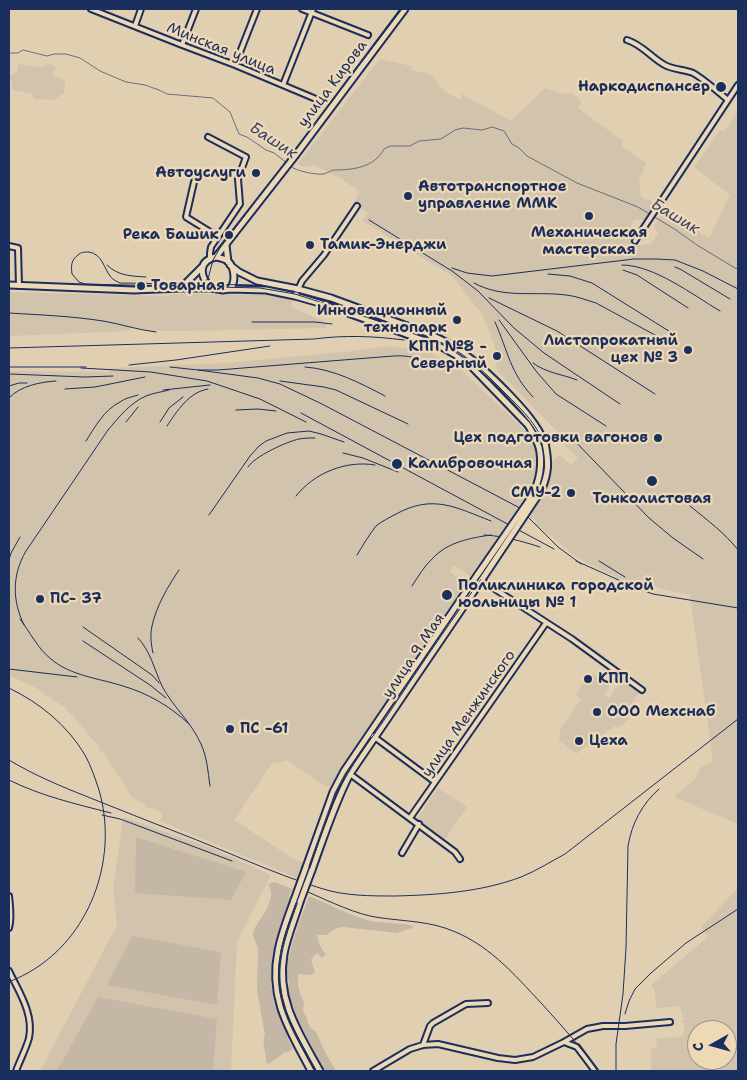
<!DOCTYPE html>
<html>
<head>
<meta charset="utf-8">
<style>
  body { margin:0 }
  #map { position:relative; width:747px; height:1080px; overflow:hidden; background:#e1cfb2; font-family:"Shantell Sans",sans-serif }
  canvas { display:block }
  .frame { position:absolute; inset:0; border:10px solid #1b2f5e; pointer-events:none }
  .north { position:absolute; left:687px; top:1020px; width:50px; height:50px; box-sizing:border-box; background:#eed9b7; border:1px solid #9a9593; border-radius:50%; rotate:263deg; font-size:14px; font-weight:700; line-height:20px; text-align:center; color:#1b2f5e }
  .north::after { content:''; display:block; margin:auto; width:18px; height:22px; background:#1b2f5e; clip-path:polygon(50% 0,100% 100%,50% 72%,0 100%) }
</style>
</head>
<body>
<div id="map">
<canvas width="747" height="1080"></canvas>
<div class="frame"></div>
<div class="north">С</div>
</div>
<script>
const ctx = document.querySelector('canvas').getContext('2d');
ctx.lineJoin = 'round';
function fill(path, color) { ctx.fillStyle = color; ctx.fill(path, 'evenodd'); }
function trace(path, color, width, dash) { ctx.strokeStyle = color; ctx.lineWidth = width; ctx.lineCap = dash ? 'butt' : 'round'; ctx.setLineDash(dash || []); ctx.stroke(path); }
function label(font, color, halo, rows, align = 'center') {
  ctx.font = font + ' "Shantell Sans",sans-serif'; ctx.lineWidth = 4.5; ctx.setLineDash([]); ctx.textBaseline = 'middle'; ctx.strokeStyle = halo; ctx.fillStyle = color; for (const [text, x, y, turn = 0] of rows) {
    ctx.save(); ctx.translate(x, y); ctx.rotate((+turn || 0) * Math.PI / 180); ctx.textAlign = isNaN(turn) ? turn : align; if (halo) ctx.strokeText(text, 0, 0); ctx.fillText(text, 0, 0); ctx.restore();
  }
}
fill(new Path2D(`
  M380,59L411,66L412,70L432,75L444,91L460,100L462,94L511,121L545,88L561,94L573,93L581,102L578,108L623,141L621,146L646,163L639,181L641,197L656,203L646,220H634L629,229L630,238L640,245L651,244L658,233L654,227L664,210L709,238L730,195L694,167L720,130L724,131L738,112V824L674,797L695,779L701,767L713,761L690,595L658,588L640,582L638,586L601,570L580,559L569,552L568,549L536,525V521L529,517L546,492L551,476L553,461L560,455L571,465L578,458L562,443L563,438L497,370L495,357L496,353L494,344L482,314L452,276L363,221L367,212L353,203L360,192L340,178L314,165L303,167L298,163Z
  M50,63L56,68L52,75L65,81L64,93L54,100L36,99L33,98V94L13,90L11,85L12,82L9,76L17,72L18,64L40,67Z
  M9,292L112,295L167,296L174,294L273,295L292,301L291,307L327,323L326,328L181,331H151L130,328L129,331L9,336Z
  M386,346L426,350L460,369L531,436L534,445L538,462L532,483L524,499L511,518L522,524L489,566L487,563V560L480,562L470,576L454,565L450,572L466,583L330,786H325L287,760L276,763L273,762L234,820L295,860L304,863L299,879L160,821L163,813L152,808L151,809L145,806V804L132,797L103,752L99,751V747L75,718L64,707L36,688L9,675V371L109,372L110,368L225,363L354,351Z
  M590,674H594L610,686L604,694L609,698L622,679L640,691L636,696L631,706L632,716L621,726L613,727L576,754L559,740L560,729L581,699L575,695Z
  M438,788L467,807L445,839L417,819Z
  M123,817L214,849L271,875L237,942L231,1071H40L117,925L113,891Z
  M738,888V1071H651V1048L657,1047L656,1039L683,1036L685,1023H683L682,1020L685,1019L682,1015L680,1006L656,1008L655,990L651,985L708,937L701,927ZM697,1030H727V1060H697Z`), '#d2c3ac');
fill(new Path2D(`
  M136,837L246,872L231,900L135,893Z
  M275,882L292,889L289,896L290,899C280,931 265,965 274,999C277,1010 283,1021 287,1032V1037L293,1049L288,1052H285L269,1064L266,1062C267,1052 261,1047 265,1035L257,990L258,948L253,936L254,929L267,909L271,897V891L268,884Z
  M309,896C329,904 350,916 371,921C385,924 399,922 413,926V928L408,929L397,933L343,927L337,928L326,935H317C318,942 321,949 326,955L322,958L317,953L311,959L315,973L308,975L298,974V984L300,994L304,1003L303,1012L306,1016L310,1028L316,1032L325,1052L336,1071H322L306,1040L289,1004L288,989L289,982L286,975L287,963L295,934Z
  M132,936L221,952L217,1005L107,985Z
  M98,997L217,1019L213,1071H57Z`), '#c4b7a5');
trace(new Path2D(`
  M9,53H18L23,50L47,56L54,54H66L80,58L100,71L126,82L145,85L159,90L167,94L213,98L230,112L239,134L247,137L266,150L274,153L287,163
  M290,166C296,171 315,175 324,174C328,173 331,170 335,170C353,170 375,167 384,149L390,146H410L419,141L441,139L455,130L463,128L482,130L492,127L504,131L512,144L519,148L527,156L577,183L638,207L676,230L697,245L735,268L738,269`), '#686d7e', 1);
const street = new Path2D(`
  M91,9L182,45L235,65L316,99
  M302,9L368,35
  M135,26L141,9
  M627,40C641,44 651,57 663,64C672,70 683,69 693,73C704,79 718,92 728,100
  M182,45L196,9
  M235,65L257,9
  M283,85L313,9
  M208,137L246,157L238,179L240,204L211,247L210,253V259
  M194,182L186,217L215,235L217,238
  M635,241L738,85
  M9,246L18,248L19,286
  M295,296L302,281L324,255L357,206
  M487,584L572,639L642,690
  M373,736L435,782
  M350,774L455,852L460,859
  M410,818L546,623
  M402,853L419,824
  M9,896C10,906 12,917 9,928
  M9,971C19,992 34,1014 29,1038C26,1049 20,1060 16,1071
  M564,1042L577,1047L595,1071
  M423,1045L430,1026L433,1023L466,1004L488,1003
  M373,1071L410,1049L423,1045L438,1044L498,1058L515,1060L533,1057L564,1042L587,1029L603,1026H625L670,1022`);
const secondary = new Path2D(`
  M226,245L228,262
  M216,257L295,156L405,9
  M216,257C220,258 225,259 228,261C235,268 236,282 230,289L223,290L211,288C200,277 197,261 216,257Z
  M230,265L239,272L257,281L298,289L331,298L429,334C462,348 481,366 506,391C521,407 536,422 545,443
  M9,285L134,290L181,288H211
  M181,288L202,267
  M230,289L266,290L295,296L323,304L442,347L456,355L472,367L528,425L535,437L539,447
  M306,867L333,792L344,771L478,574
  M312,870C324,837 334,805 350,774L483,578
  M294,900C288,917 281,934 278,951C268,999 290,1031 311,1071
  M300,902C295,919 287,937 284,954C276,1000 299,1033 320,1071`);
trace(street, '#1b2f5e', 8);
trace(secondary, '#1b2f5e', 9);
trace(street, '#eed9b7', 4);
trace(secondary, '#eed9b7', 5);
trace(new Path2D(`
  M107,265C118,276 131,276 146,277
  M199,285L208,279L213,260L220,248L402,9
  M315,1071C303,1049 286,1023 281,998C272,960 288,925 301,890C310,862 320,835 330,807L335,793L345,774L534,497C543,480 547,462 541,443C535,425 520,411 507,398C486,377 466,356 439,343C419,334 399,328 378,321C351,312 323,303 295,294L260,288L85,284L79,282L72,274C71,266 71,260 78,255C81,252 85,252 89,252C102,254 104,268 110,276C113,280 116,281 120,283L260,285L296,292L421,334C434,339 446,344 457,351C476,363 491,379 507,395C519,407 532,419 540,435C545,445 547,458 546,469C543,494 525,515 511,535C499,553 487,572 474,589C444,631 415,674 387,716C370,741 350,766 337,794C323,826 313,860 301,893C291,922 278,951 280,982C282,1015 302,1043 316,1071`), '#1b2f5e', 1);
trace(new Path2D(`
  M369,220L452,271L478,291L514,328L544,353L620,404
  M622,265C654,265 693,295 720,311
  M675,267L680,269L730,299
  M452,268L467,273L492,276L634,259H656L675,260L703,271L738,289
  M623,270L637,275L688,308
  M548,274L570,276L592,283L672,333
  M474,283C503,299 534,291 566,295C576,296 586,300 596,303L666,341
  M489,298L557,331L655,394
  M9,313C40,315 71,316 103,321C121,324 138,330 156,332
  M499,320L536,371L556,394L606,426
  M252,322H315L332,324
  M495,322C508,351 510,373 533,397
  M9,348L314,339C344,335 373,336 404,340
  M533,363C546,373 562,374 577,380
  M433,364C419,358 408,355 393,356L218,370H198L258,378L280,384L322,404L518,507L558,547L581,564
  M129,365L176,360L270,346
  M9,367H86
  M170,367L198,370
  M305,367C334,369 360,383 385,396
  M81,368L151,372L207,381L260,399L306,422
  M10,374L85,377L113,376
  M280,381L324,387L336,390L408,424
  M9,386L19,383H27
  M65,389L95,387L145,377
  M163,390L210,385
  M9,398C20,386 40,382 56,381
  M236,410L258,409L276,411
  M301,413L554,549
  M126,422L138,407
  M160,422L169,408L183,397
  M167,426C177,411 189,392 208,389
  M571,437L649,518L673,538L703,559
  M86,441C95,427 104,410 120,402C125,398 132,397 138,395
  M343,453L363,458L398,472
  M248,467C255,456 286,442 299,439C304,438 310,438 315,438
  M296,496C314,473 346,460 375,465
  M690,506C707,520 725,533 738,550
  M209,515L250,456L259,446L266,441L287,433L309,431L321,434L344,442
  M484,535C504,536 521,541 540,547
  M357,555C363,545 369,535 376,526C382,521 389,518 396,514C433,494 455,507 491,521
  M9,560L11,553L20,537
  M576,561L639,589L653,594L738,608
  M599,561L625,577
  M412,586C418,577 424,566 433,558C448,542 470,538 491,535
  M20,619C30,632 38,649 51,659C71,676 98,678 123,686C147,693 170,706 189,724
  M24,625C12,600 12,575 26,551L108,430C119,417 130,403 146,396C153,393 162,392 169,390
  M83,627L152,675L159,683
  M138,638C151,652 154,669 162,686C173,707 192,723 201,744C207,757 208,772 210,786
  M83,641L150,685L166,698
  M153,653C151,644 150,635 152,626C156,607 168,586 179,570
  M9,669L77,677
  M9,688C40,703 67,725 85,755C91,766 95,778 99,790C118,855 93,931 36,968C27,974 18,978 9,982
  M9,760C34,775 60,786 88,797C118,809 148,821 179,833C226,851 272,873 320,888C344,896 370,896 395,896C437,895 481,892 521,877C536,871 550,862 565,854L738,719
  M9,780C41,796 76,804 111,813
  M102,815L120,819L232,861
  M299,888C320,897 348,911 370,916C394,921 421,920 445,928C487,942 513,973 542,1004C562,1026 581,1047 598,1071
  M625,1014L629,1001L635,989L651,973L686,943L738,909
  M727,1049L738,1048
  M616,1071V1044L623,994L626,948L628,846C632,823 642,804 659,789`), '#1b2f5e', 1);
const secondaryBridge = new Path2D(`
  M478,574L532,496C540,480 543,465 539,447
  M483,578L541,491C549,473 549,462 545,443
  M294,900L306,867
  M300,902L312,870`);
trace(secondaryBridge, '#1b2f5e', 9, []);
trace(secondaryBridge, '#eed9b7', 5);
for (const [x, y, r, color] of [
  [721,87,6,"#1b2f5e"],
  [256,173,5,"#1b2f5e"],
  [408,196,5,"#1b2f5e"],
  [589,216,5,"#1b2f5e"],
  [229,235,5,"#1b2f5e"],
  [310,245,5,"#1b2f5e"],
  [141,286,5,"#1b2f5e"],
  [457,320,5,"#1b2f5e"],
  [688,350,5,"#1b2f5e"],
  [497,356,5,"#1b2f5e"],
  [658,438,5,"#1b2f5e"],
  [397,464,6,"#1b2f5e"],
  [652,481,6,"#1b2f5e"],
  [571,493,5,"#1b2f5e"],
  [447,595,6,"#1b2f5e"],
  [40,599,5,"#1b2f5e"],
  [588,679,5,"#1b2f5e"],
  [597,712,5,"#1b2f5e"],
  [230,729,5,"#1b2f5e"],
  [579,741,5,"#1b2f5e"]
]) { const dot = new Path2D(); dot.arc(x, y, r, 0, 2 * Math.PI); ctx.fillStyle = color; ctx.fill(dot); trace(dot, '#eed9b7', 2); }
label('15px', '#1b2f5e', '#eed9b7', [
  ["Минская улица",221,49,22],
  ["улица Кирова",333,84,-53],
  ["улица 9 Мая",414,656,-56],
  ["улица Менжинского",469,714,-55]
]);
label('bold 15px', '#1b2f5e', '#eed9b7', [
  ["Наркодиспансер",710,87,"right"],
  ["Автоуслуги",246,173,"right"],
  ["Автотранспортное",418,187],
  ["управление ММК",418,204],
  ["Механическая",589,233,"center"],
  ["мастерская",589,250,"center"],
  ["Река Башик",219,235,"right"],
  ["Тамик-Энерджи",320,245],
  ["Товарная",151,286],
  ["Инновационный",447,311,"right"],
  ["технопарк",447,328,"right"],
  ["Листопрокатный",678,341,"right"],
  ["цех № 3",678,358,"right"],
  ["КПП №8 -",487,347,"right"],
  ["Северный",487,364,"right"],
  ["Цех подготовки вагонов",648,438,"right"],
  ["Калибровочная",408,464],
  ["СМУ-2",561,493,"right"],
  ["Тонколистовая",652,499,"center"],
  ["Поликлиника городской",458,586],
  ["юольницы № 1",458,603],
  ["ПС- 37",50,599],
  ["КПП",598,679],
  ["ООО Мехснаб",607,712],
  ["ПС -61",240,729],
  ["Цеха",589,741]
], 'left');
label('italic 16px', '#354469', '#eed9b7', [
  ["Башик",273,141,33],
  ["Башик",675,217,31]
]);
</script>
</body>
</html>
